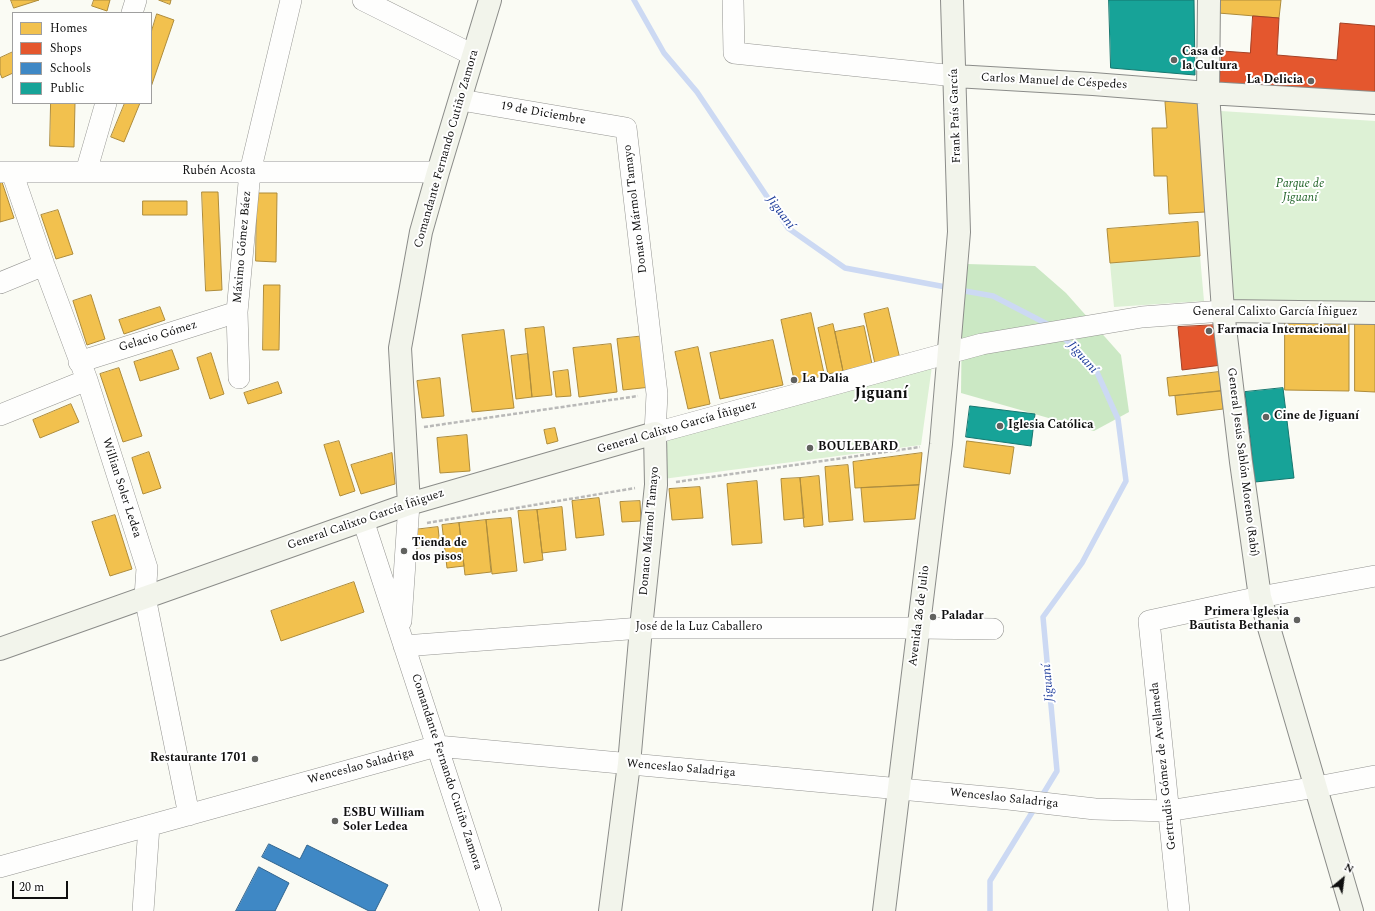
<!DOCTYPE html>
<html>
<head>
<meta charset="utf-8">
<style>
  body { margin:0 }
  #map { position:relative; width:1375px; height:911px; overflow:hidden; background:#fafbf4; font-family:Spectral,serif }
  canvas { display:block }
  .legend { position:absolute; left:12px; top:12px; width:140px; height:92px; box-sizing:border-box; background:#fff; border:1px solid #9f9f9f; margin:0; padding:5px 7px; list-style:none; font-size:12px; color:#0f0f0f }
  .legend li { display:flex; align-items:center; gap:8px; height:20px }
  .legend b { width:20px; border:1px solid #9f9f9f }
  .north { position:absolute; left:1323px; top:859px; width:40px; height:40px; -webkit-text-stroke:3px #fff; paint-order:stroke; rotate:29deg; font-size:11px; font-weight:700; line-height:16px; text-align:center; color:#0f0f0f }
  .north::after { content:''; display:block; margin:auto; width:14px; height:18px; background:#0f0f0f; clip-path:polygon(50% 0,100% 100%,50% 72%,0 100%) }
  .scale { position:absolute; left:12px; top:881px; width:56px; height:18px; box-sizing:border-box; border:2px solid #0f0f0f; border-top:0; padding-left:5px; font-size:12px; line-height:14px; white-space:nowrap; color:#0f0f0f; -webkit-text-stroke:3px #fff; paint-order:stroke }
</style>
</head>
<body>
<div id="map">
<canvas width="1375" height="911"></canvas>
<ul class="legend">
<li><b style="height:11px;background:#f2c14e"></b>Homes</li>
<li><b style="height:11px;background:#e4572e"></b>Shops</li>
<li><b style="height:11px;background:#3f88c5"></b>Schools</li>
<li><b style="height:11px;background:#17a398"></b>Public</li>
</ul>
<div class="north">N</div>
<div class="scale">20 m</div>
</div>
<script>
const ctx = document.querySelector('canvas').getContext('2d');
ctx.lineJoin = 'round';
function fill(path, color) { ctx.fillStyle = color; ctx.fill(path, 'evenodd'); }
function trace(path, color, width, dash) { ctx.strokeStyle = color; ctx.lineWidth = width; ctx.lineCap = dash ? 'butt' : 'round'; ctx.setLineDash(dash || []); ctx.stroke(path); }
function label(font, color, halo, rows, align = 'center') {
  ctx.font = font + ' Spectral,serif'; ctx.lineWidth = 4; ctx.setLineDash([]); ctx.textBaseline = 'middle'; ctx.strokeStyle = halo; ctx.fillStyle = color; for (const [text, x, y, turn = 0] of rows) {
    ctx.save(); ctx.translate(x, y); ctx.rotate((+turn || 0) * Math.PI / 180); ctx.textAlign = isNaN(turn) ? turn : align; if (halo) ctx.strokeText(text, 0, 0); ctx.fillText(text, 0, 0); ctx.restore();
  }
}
fill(new Path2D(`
  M1221,111L1375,121V302L1230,300Z
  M1200,256L1204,301L1114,307L1110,263Z
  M933,359L921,445L663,479L668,437Z`), '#ddf1d5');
fill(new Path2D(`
  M967,264L1035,266L1066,293L1121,355L1129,412L1094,431L961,393L962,312Z`), '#cbe8c4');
const homes = new Path2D(`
  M11,0H39L14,8Z
  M94,0H110L107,11L92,6Z
  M159,0H171L170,4Z
  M1219,0H1281L1279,18L1218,13Z
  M157,14L174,20L151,87V33Z
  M13,52V73L2,78L0,73V58Z
  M1199,101L1205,212L1169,214L1167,176H1154L1152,128H1167L1165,102Z
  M51,103H75L74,147L50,146Z
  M125,103H140L124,142L111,137Z
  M2,182L14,218L0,222V183Z
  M202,192H218L222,290L206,291Z
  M257,193H277L276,262L256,261Z
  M143,201H187V215H143Z
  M58,210L73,254L56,259L41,215Z
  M1198,222L1200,256L1110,263L1107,229Z
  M264,285H280L279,350H263Z
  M91,295L105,339L87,345L73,301Z
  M160,307L165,320L124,334L119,320Z
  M888,308L900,359L875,364L864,314Z
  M811,313L825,378L795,384L781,320Z
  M1355,320H1375V392L1355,391Z
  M1285,321H1349V391L1285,390Z
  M833,324L843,371L828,374L818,328Z
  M864,326L872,364L843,371L835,332Z
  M544,327L552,395L532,397L525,329Z
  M504,330L514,408L472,412L462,335Z
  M645,336L651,387L623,390L617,339Z
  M773,340L783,385L720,399L710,353Z
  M611,344L617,392L579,397L573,348Z
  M698,347L710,404L688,409L675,352Z
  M172,350L179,369L140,381L134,362Z
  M211,353L224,394L210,399L197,358Z
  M528,354L532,397L516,399L511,356Z
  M119,368L142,436L123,442L100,374Z
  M568,370L571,396L556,397L553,372Z
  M1219,372L1221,391L1169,396L1167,378Z
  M440,378L444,416L422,418L417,381Z
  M278,382L282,393L248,404L244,393Z
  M1221,391L1223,409L1177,415L1175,396Z
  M71,404L79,422L40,438L33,420Z
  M555,428L558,441L547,444L544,430Z
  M467,435L470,471L440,473L437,438Z
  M339,441L355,491L340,496L324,445Z
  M967,441L1014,447L1010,474L964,467Z
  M149,452L161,488L143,494L132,458Z
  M392,453L395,484L361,494L351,465Z
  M922,453L919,485L855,488L853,462Z
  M848,465L853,520L829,522L825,467Z
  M819,476L823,525L804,527L800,478Z
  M800,478L804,518L784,520L781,479Z
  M757,481L762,543L732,545L727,484Z
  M919,485L915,519L864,522L861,488Z
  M700,487L703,518L672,520L669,489Z
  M599,498L604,535L576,538L572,501Z
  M640,501L641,521L622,522L620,502Z
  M562,507L566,550L542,553L537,510Z
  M537,510L543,560L524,563L518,511Z
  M115,515L132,569L110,576L92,522Z
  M511,518L517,571L492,574L486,520Z
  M486,520L491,572L465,575L459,523Z
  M459,523L464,566L447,568L442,525Z
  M438,527L440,546L415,548L413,530Z
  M354,582L364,612L281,641L271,611Z`);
fill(homes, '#f2c14e');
trace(homes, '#ae8c3b', 1);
const shops = new Path2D(`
  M1253,16L1279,18L1277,55L1337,60L1340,23L1375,26V96L1219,83L1222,51L1250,53Z
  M1218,325L1222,365L1182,370L1178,327Z`);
fill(shops, '#e4572e');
trace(shops, '#a44125', 1);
const schools = new Path2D(`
  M269,844L300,859L307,845L388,885L375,911H369L262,857Z
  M259,867L289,883L275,911H236Z`);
fill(schools, '#3f88c5');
trace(schools, '#31648e', 1);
const public = new Path2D(`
  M1109,0H1194L1195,75L1111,68Z
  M1283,388L1294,478L1255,482L1245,392Z
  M970,406L1035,414L1031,446L966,437Z`);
fill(public, '#17a398');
trace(public, '#15776f', 1);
trace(new Path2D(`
  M634,0L664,53L697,92L788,228L845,268L951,288
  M959,290L993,296L1051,326
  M1040,799L1057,771L1043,617L1082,563L1126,481L1118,419L1096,370L1062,336
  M990,911V881L1036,806`), '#ccd9f3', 5.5);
const street = new Path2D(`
  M363,0L473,55
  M733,0L734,53L955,76
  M132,13L136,0
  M461,100L626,128L657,394L655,433L982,344L1142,317L1223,311
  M0,172H438
  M12,172L44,265L87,380L147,568L145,597L189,815
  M86,172L106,103
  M0,283L44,265
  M79,362L237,312
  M239,378L237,312L250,172L291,0
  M0,415L87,380
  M363,520L491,911
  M401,621L409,504
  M404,646L641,628H919L993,629
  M0,867L437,746L1008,799L1095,809L1168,811L1317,787L1375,776
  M143,911L149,826
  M1179,911L1149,621L1260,597L1375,576`);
const secondary = new Path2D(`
  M1209,0L1208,93L1223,311L1241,462L1260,597L1352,911
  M955,76L1093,84L1208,93L1375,103
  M1223,311L1375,313
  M409,504L400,348L421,232L438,172L490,0
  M0,649L409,504L655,433L656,485L641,628L629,764L610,911
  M884,911L941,444L959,232L952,0`);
trace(street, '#959592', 22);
trace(secondary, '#8b8c89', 24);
trace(new Path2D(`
  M424,427L638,396
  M676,482L920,447
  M427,523L635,488`), '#b9b9b8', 2.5, [4, 2]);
trace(street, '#fefefd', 21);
trace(secondary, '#f2f4eb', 22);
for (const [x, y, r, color] of [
  [1174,60,4,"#61625f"],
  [1311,81,4,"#61625f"],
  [1209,331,4,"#61625f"],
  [794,380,4,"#61625f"],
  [1266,417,4,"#61625f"],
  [1000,426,4,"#61625f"],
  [810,448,4,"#61625f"],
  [404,551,4,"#61625f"],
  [933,617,4,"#61625f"],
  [1297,620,4,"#61625f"],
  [255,759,4,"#61625f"],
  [335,821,4,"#61625f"]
]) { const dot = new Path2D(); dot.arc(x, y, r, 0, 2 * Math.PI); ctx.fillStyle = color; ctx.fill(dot); trace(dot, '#fff', 1.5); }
label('bold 12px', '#0f0f0f', '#fff', [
  ["Casa de",1182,53],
  ["la Cultura",1182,67],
  ["La Delicia",1303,81,"right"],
  ["Farmacia Internacional",1217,331],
  ["La Dalia",802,380],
  ["Cine de Jiguaní",1274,417],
  ["Iglesia Católica",1008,426],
  ["BOULEBARD",818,448],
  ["Tienda de",412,544],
  ["dos pisos",412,558],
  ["Primera Iglesia",1289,613,"right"],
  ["Bautista Bethania",1289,627,"right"],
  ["Paladar",941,617],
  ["Restaurante 1701",247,759,"right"],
  ["ESBU William",343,814],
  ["Soler Ledea",343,828]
], 'left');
label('12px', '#0f0f0f', '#fff', [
  ["Carlos Manuel de Céspedes",1054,82,3],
  ["19 de Diciembre",543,114,10],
  ["Frank País García",956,116,-92],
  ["Comandante Fernando Cutiño Zamora",447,149,-74],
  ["Rubén Acosta",219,172],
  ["Donato Mármol Tamayo",636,209,-97],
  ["Máximo Gómez Báez",243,247,-85],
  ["General Calixto García Íñiguez",1275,313],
  ["Gelacio Gómez",158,337,-17],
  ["General Calixto García Íñiguez",677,428,-16],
  ["General Jesús Sablón Moreno (Rabí)",1242,462,83],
  ["Willian Soler Ledea",121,488,72],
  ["General Calixto García Íñiguez",366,520,-19],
  ["Donato Mármol Tamayo",650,531,-85],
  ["Avenida 26 de Julio",920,616,-83],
  ["José de la Luz Caballero",699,628],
  ["Gertrudis Gómez de Avellaneda",1164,766,-96],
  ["Wenceslao Saladriga",361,767,-15],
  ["Wenceslao Saladriga",681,769,5],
  ["Comandante Fernando Cutiño Zamora",446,772,72],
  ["Wenceslao Saladriga",1004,799,6]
]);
label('italic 12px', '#226429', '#fff', [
  ["Parque de",1300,185],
  ["Jiguaní",1300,199]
]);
label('italic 13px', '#1e3d9b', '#fff', [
  ["Jiguaní",780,213,53],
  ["Jiguaní",1082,358,48],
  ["Jiguaní",1049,683,-95]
]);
label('bold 16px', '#0f0f0f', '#fff', [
  ["Jiguaní",881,395]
]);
</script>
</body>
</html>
